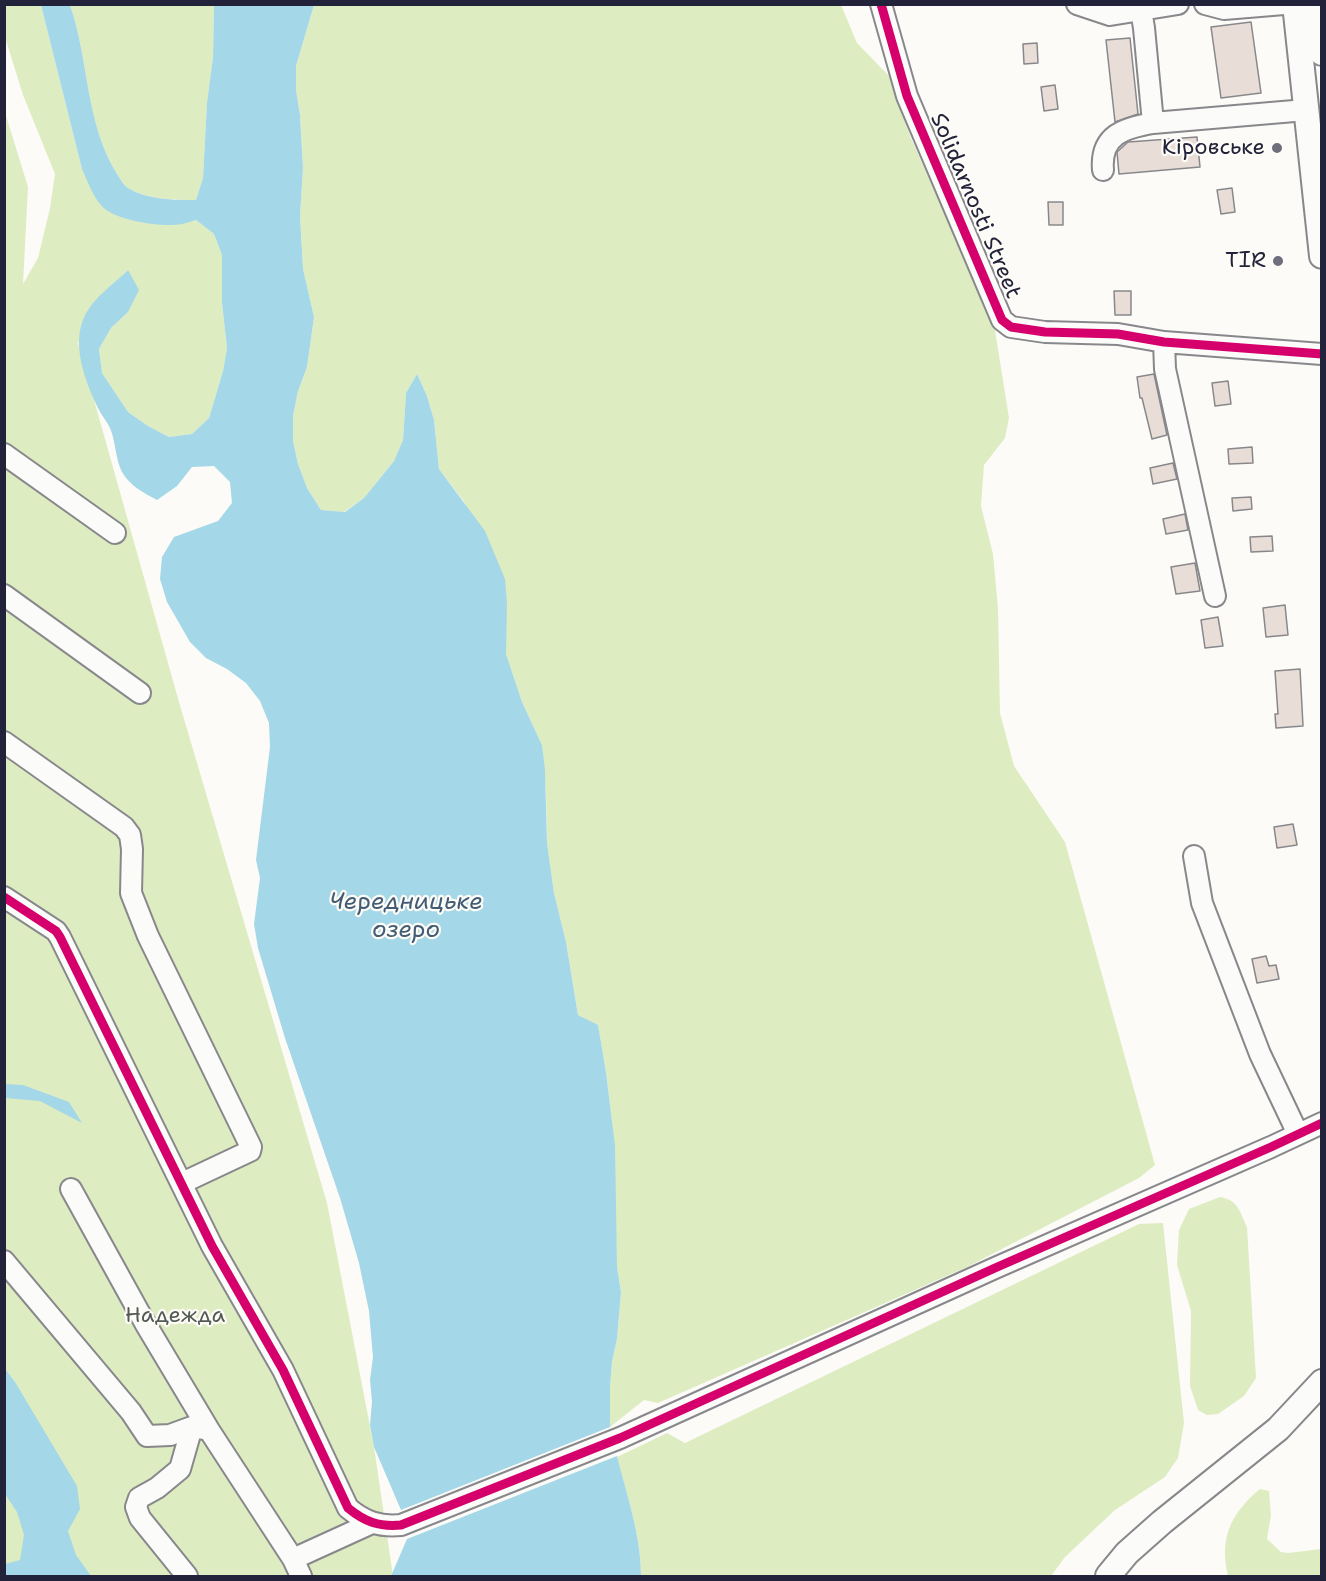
<!DOCTYPE html>
<html>
<head>
<meta charset="utf-8">
<style>
  body { margin:0 }
  #map { position:relative; width:1326px; height:1581px; overflow:hidden; background:#fcfbf8; font-family:"Shantell Sans",sans-serif }
  canvas { display:block }
  .frame { position:absolute; inset:0; border:6px solid #22223b; pointer-events:none }
</style>
</head>
<body>
<div id="map">
<canvas width="1326" height="1581"></canvas>
<div class="frame"></div>
</div>
<script>
const ctx = document.querySelector('canvas').getContext('2d');
ctx.lineJoin = 'round';
function fill(path, color) { ctx.fillStyle = color; ctx.fill(path, 'evenodd'); }
function trace(path, color, width, dash) { ctx.strokeStyle = color; ctx.lineWidth = width; ctx.lineCap = dash ? 'butt' : 'round'; ctx.setLineDash(dash || []); ctx.stroke(path); }
function label(font, color, halo, rows, align = 'center') {
  ctx.font = font + ' "Shantell Sans",sans-serif'; ctx.lineWidth = 4.5; ctx.setLineDash([]); ctx.textBaseline = 'middle'; ctx.strokeStyle = halo; ctx.fillStyle = color; for (const [text, x, y, turn = 0] of rows) {
    ctx.save(); ctx.translate(x, y); ctx.rotate((+turn || 0) * Math.PI / 180); ctx.textAlign = isNaN(turn) ? turn : align; if (halo) ctx.strokeText(text, 0, 0); ctx.fillText(text, 0, 0); ctx.restore();
  }
}
fill(new Path2D(`
  M5,5H41L82,169L173,225L196,220L214,234L222,255V303L227,348L223,371L209,418L192,434L169,437L148,426L128,412L102,373L99,349L111,328L128,312V270L111,287L78,343L179,702L327,1203L374,1447L393,1576H5V1371L15,1382L4,1369V109L28,187L23,284L38,258L50,208L55,174L23,95L5,37Z
  M70,5H214L213,57L207,104L203,178L196,200C173,200 148,200 128,188C123,185 120,178 117,174C85,124 89,59 70,5Z
  M314,5H841L857,43L890,77L910,136L994,324L1009,418L1005,438L984,465L981,506L993,554L998,608L1000,713L1014,766L1065,842L1155,1165L1139,1178L967,1267L658,1403L644,1400L610,1427V1387L612,1362L617,1339L621,1292L617,1267L612,1122L606,1072L598,1026L578,1015L566,942L554,893L547,843L546,793L542,745L522,702L506,654L505,629L465,503L439,469L434,420L427,396L417,374L406,393L403,440L394,461L364,498L344,512L321,510L307,488L298,464L293,441V416L298,391L307,367L314,317L303,269L300,216L303,168L300,115L296,90V66Z
  M1220,1197C1238,1200 1240,1212 1247,1227L1256,1378L1244,1396L1218,1414L1207,1415L1198,1410L1190,1386L1191,1311L1177,1265L1179,1230L1189,1209Z
  M1163,1223L1184,1423L1178,1458L1165,1477L1115,1510L1065,1557L1051,1576H641C641,1535 627,1496 617,1457L667,1433L685,1443L1139,1224Z
  M1260,1489L1269,1491L1271,1515L1267,1539L1281,1552L1288,1553L1321,1549V1576H1228C1219,1538 1231,1513 1260,1489Z`), '#deecc2');
fill(new Path2D(`
  M41,5H70C89,59 85,123 117,174C120,178 123,185 128,188C148,200 173,200 196,200L203,178L207,103L213,57L214,5H314L296,66V90L300,115L303,168L300,216L303,269L314,317L307,367L298,391L293,416V441L298,464L307,488L321,510L345,512L364,498L394,461L403,440L406,393L417,374L427,396L434,420L439,469L485,531L505,579L507,604L506,654L522,702L542,745L545,770L547,843L554,893L566,942L578,1015L598,1025L606,1072L615,1146L617,1267L621,1292L617,1339L612,1362L610,1387V1427L401,1510L374,1447L370,1425L372,1402L370,1380L373,1357L369,1311L359,1263L340,1198L285,1038L258,948L254,924L260,878L256,860L270,747L269,723L260,701L246,683L227,669L206,658L190,642L167,602L160,579L162,557L174,537L218,521L232,503L230,482L214,466L192,467L177,486L157,500C144,493 130,486 122,472C115,458 116,442 110,428C107,421 101,415 98,408C86,383 72,348 83,320C91,299 112,286 128,270L139,290L128,312L111,328L99,349L102,373L128,412L148,426L169,437L192,434L209,418L223,371L227,348L222,303V255L214,234L196,220C189,222 181,225 173,225C156,226 118,220 105,209C94,200 88,182 82,169Z
  M4,1084L23,1085L69,1102L82,1123L40,1101L5,1098Z
  M5,1369L15,1382L77,1486L80,1509L68,1531L76,1555L91,1576H5V1564L20,1560L24,1535L17,1512L5,1494Z
  M617,1456C627,1496 641,1535 641,1576H391L407,1539Z`), '#a4d7e7');
const building = new Path2D(`
  M1251,22L1261,93L1221,98L1211,27Z
  M1130,38L1138,114L1115,122L1106,40Z
  M1037,43L1038,63L1024,64L1023,44Z
  M1055,85L1058,109L1044,111L1041,87Z
  M1197,137L1200,167L1119,174L1117,152L1128,142Z
  M1232,188L1235,212L1221,214L1217,190Z
  M1048,202H1063V225H1049Z
  M1114,291H1131V315H1115Z
  M1154,374L1167,435L1152,439L1142,398H1140L1137,377Z
  M1228,381L1231,404L1215,406L1212,383Z
  M1252,447L1253,463L1229,464L1228,449Z
  M1173,463L1177,479L1153,484L1150,468Z
  M1251,497L1252,509L1233,511L1232,498Z
  M1185,514L1188,530L1166,534L1163,519Z
  M1272,536L1273,551L1251,552L1250,537Z
  M1195,563L1200,591L1176,594L1171,567Z
  M1285,605L1288,635L1266,637L1263,608Z
  M1218,617L1223,646L1205,648L1201,620Z
  M1300,669L1303,726L1276,728L1275,714H1278L1275,671Z
  M1293,824L1297,845L1277,848L1274,827Z
  M1266,956L1269,966L1276,965L1279,979L1257,983L1252,959Z`);
fill(building, '#e8ddd7');
trace(building, '#88888c', 1.5);
const minor = new Path2D(`
  M881,4L907,96L1002,320L1011,327L1045,332L1118,334L1164,342L1322,354
  M1077,4L1110,15L1178,4
  M1140,4L1144,28L1153,123
  M1205,4L1224,9L1284,4
  M1103,170C1100,135 1124,128 1153,123L1306,110
  M1164,342L1165,369L1215,596
  M4,454L115,533
  M4,595L140,693
  M4,742L124,827L130,835L132,849L131,893L148,936L251,1147L250,1151L182,1183
  M1194,856L1202,903L1260,1054L1298,1134
  M4,897L56,931L60,937L212,1246L283,1370L348,1508C365,1522 379,1527 401,1525L620,1438L995,1268L1271,1147L1322,1123
  M71,1189L145,1323L209,1430L293,1559L301,1576
  M4,1261L131,1412L147,1436L170,1435L192,1427L209,1430
  M293,1559L372,1523
  M187,1576L140,1518L136,1507L139,1498L157,1488L180,1469L192,1427`);
const major = new Path2D(`
  M1295,4L1322,256
  M1316,4L1322,53
  M1108,1576L1127,1553L1162,1522L1278,1429L1322,1382`);
trace(minor, '#88888c', 24);
trace(major, '#88888c', 28);
trace(minor, '#fbfbf9', 20);
trace(major, '#fbfbf9', 24);
trace(new Path2D(`
  M881,4L907,96L1002,320L1011,327L1045,332L1118,334L1164,342L1322,354
  M4,897L56,931L60,937L212,1246L283,1370L348,1508C365,1522 379,1527 401,1525L620,1438L995,1268L1271,1147L1322,1123`), '#d6006c', 9);
for (const [x, y, r, color] of [
  [1277,148,6,"#6e6e7d"],
  [1278,261,6,"#6e6e7d"]
]) { const dot = new Path2D(); dot.arc(x, y, r, 0, 2 * Math.PI); ctx.fillStyle = color; ctx.fill(dot); trace(dot, '#fdfcf7', 2); }
label('22px', '#22223b', '#fdfcf7', [
  ["Кіровське",1265,148],
  ["TIR",1266,261]
], 'right');
label('22px', '#22223b', '#fdfcf7', [
  ["Solidarnosti Street",975,206,67]
]);
label('22px', '#535b56', '#fdfcf7', [
  ["Надежда",175,1316]
]);
label('italic 24px', '#435c75', '#fdfcf7', [
  ["Чередницьке",406,903],
  ["озеро",406,931]
]);
</script>
</body>
</html>
